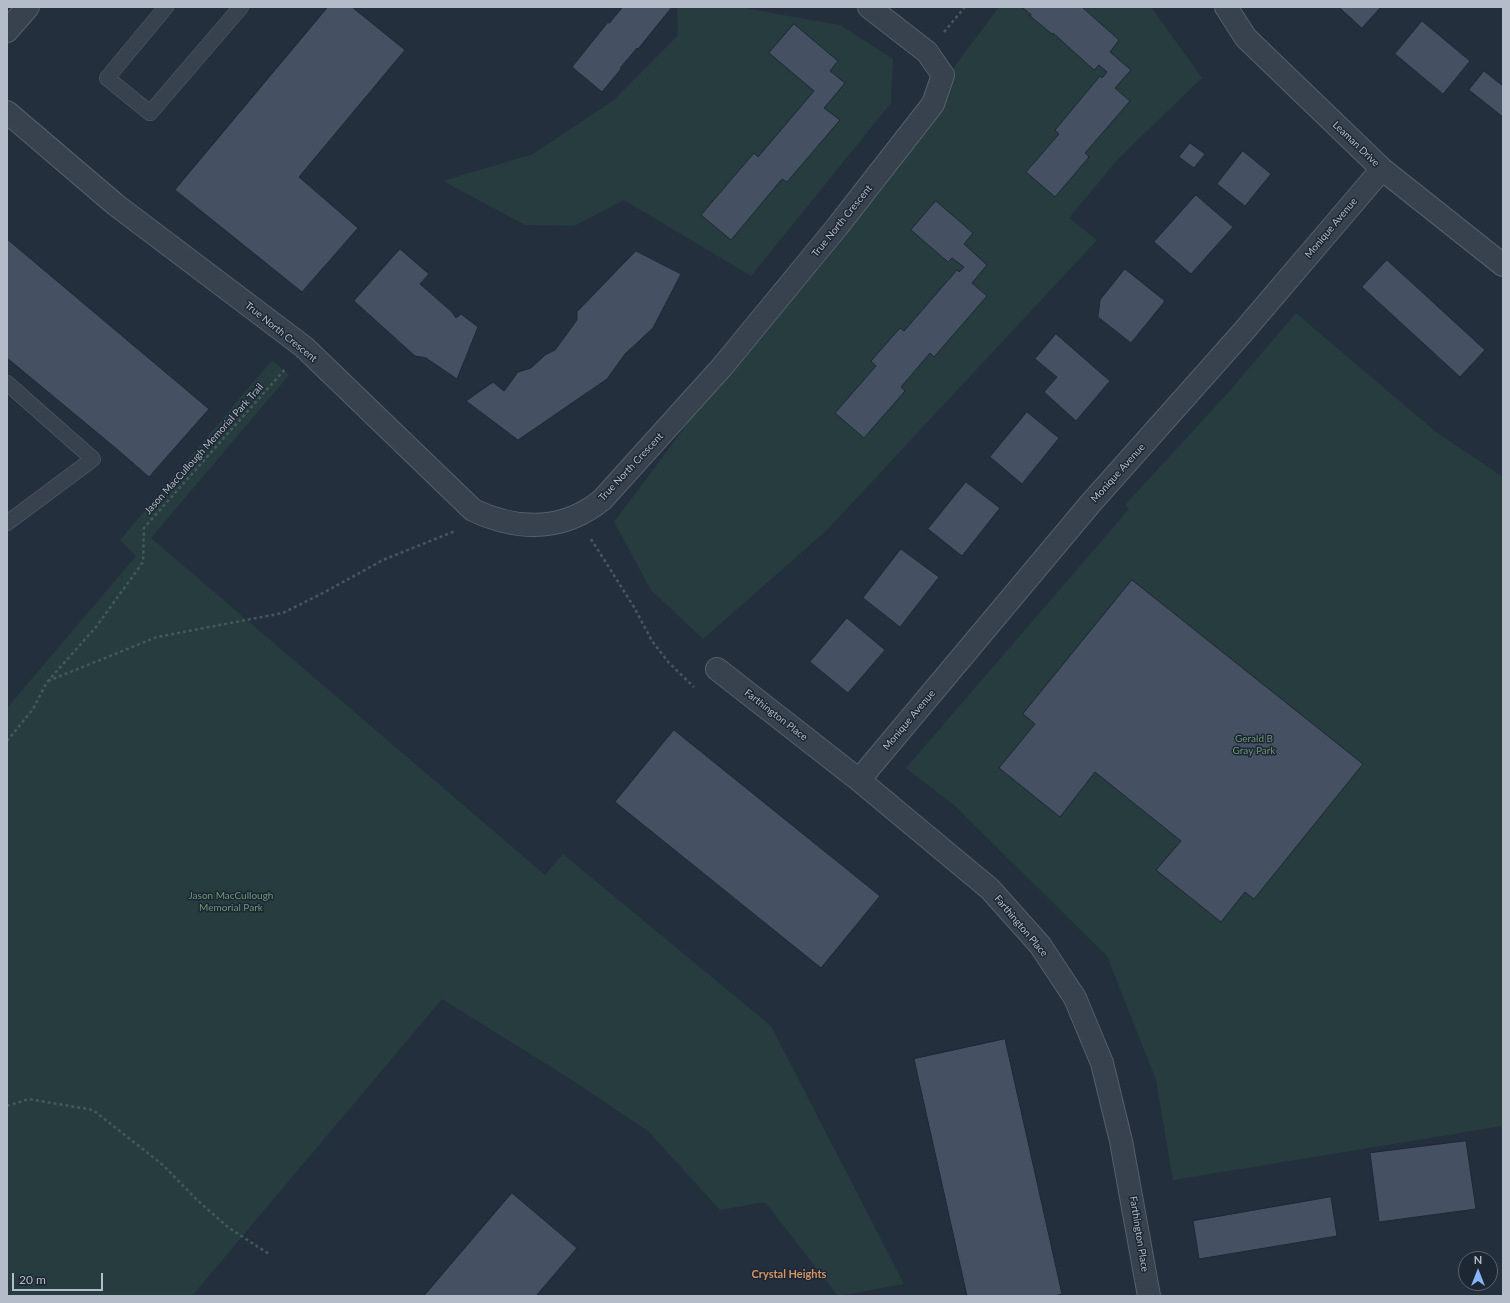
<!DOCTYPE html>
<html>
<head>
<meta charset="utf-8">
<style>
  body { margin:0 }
  #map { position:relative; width:1510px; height:1303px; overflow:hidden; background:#242f3e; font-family:Lato,sans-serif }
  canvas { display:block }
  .frame { position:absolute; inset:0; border:8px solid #b4bcc9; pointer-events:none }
  .north { position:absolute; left:1458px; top:1251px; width:40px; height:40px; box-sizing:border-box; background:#1d2633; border:1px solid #59626f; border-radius:50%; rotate:0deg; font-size:11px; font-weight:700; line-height:16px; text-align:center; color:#b4bcc9 }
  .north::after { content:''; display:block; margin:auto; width:14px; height:18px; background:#8ab4f8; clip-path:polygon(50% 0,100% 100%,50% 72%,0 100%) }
  .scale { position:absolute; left:12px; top:1273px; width:91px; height:18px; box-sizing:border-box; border:2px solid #b4bcc9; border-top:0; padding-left:5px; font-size:12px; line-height:14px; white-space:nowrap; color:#b4bcc9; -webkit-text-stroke:3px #1d2633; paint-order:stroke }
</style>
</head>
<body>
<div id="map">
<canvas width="1510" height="1303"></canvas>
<div class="frame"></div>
<div class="north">N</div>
<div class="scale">20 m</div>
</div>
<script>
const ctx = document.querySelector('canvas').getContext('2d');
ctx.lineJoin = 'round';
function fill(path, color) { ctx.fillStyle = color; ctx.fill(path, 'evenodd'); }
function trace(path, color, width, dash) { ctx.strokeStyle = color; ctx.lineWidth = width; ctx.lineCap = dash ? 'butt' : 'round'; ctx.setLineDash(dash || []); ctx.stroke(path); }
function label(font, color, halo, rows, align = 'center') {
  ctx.font = font + ' Lato,sans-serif'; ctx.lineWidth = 3; ctx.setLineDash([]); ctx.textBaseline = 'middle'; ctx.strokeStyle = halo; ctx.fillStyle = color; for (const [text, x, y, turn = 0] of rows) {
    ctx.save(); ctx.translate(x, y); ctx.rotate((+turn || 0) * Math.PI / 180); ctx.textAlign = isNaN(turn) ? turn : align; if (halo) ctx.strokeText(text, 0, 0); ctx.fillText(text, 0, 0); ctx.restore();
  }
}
fill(new Path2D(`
  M677,7H747L749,9L840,25L893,59L891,103L751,276L624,200L574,226L525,225L443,181L533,154L614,100L678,35Z
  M999,7H1151L1202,78L1119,158L1069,218L1097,240L826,531L703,639L651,590L614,522Z
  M1296,313L1436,432L1503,477V1126L1173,1180L1156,1080L1107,956L955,806L906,768L1129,509L1125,505L1226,395Z
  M272,360L289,375L151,538L545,875L563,854L771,1026L904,1284L838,1296L765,1202L720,1210L649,1132L572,1080L442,999L192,1296H7V708L136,556L120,540Z`), '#263c3f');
const building = new Path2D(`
  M328,7H352L405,50L299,177L358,228L302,292L175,190Z
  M623,7H672L638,49L637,48L620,68L621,69L602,92L572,67L608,22L609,23Z
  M1022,7H1082L1119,40L1110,52L1131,70L1115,88L1130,101L1085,153L1089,157L1055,197L1026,172L1059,134L1055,130L1100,76L1102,78L1107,72L1099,65L1094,70L1053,33L1052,34L1030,16L1031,15Z
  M1339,7H1381L1362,28Z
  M1422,21L1470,61L1443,94L1395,54Z
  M794,24L838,61L830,71L845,83L824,108L840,120L787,182L782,179L731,240L701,215L754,153L758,157L814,91L769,53Z
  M1484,71L1503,86V117L1469,90Z
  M1190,143L1205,154L1194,168L1179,157Z
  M1243,151L1271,174L1245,206L1217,184Z
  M1196,195L1233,227L1191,274L1154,242Z
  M936,201L973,233L964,244L987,265L972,283L987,296L934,357L930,353L901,387L905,391L864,438L835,413L876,366L871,361L900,328L904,331L957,270L959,272L964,267L952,258L948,262L911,230Z
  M7,239L209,409L149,477L118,450L7,358Z
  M400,249L429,274L420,284L452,312L456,318L461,314L478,327L457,379L426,358L415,356L354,301Z
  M636,251L681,274L653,328L625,354L607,379L518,440L466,401L493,382L504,391L518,372L531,368L545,355L555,350L577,320V312Z
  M1387,260L1485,350L1460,377L1362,287Z
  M1125,269L1165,301L1131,343L1098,317L1100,300Z
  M1056,334L1110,381L1076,421L1044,392L1057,377L1035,359Z
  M1027,412L1059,438L1022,484L990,457Z
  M966,482L1000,508L962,556L928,529Z
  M901,549L939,577L900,627L863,598Z
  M1132,580L1363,764L1254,899L1245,892L1221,922L1156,870L1181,841L1095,772L1060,817L999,768L1035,724L1023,714Z
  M847,618L885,650L848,693L810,662Z
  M674,730L880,896L821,968L615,802Z
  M1005,1039L1062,1294L1055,1296H967L914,1059Z
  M1466,1141L1476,1209L1379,1222L1370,1153Z
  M512,1193L577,1248L536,1296H424Z
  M1331,1197L1337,1236L1199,1259L1193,1221Z`);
fill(building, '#455162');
trace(building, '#1f2835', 1);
const service = new Path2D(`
  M166,7L107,78L150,113L241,7
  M7,383L93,459L7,523`);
const minor = new Path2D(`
  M1226,7L1246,38L1382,169L1503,265
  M7,112L116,205L304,347L473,510C518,531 562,532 602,500L722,367L837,227L933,104L943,75L927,52L869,7
  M717,669L859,780L990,889L1040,945L1075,998L1102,1063L1121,1141L1149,1296
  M859,780L1090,504L1243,332L1382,169`);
const tertiary = new Path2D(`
  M7,31L28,7`);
trace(service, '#565f6c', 16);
trace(minor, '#565f6c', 24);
trace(tertiary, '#565f6c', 24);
trace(new Path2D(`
  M944,32L965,7
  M591,539L634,607L652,641L669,663L694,687
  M48,681L157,637L283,613L323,593L383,560L455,531
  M7,741L33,709L47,682L96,627L143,562L144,528L286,368
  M7,1106L29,1099L93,1110L163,1165L197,1200L229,1228L269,1254`), '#44595c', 2.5, [3, 3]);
trace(service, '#38414e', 15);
trace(minor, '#38414e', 22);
trace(tertiary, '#38414e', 22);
label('10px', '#b4bcc9', '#1d2633', [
  ["Leaman Drive",1356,144,44],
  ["True North Crescent",842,221,-51],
  ["Monique Avenue",1331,228,-50],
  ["True North Crescent",281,332,39],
  ["Jason MacCullough Memorial Park Trail",204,449,-48],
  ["True North Crescent",631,467,-47],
  ["Monique Avenue",1118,473,-48],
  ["Farthington Place",776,715,38],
  ["Monique Avenue",909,720,-50],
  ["Farthington Place",1021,926,50],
  ["Farthington Place",1139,1234,81]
]);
label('10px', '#6b9a76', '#1d2633', [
  ["Gerald B",1254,739],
  ["Gray Park",1254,751],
  ["Jason MacCullough",231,896],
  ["Memorial Park",231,908]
]);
label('bold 11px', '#d59563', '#1d2633', [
  ["Crystal Heights",789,1274]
]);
</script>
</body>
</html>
